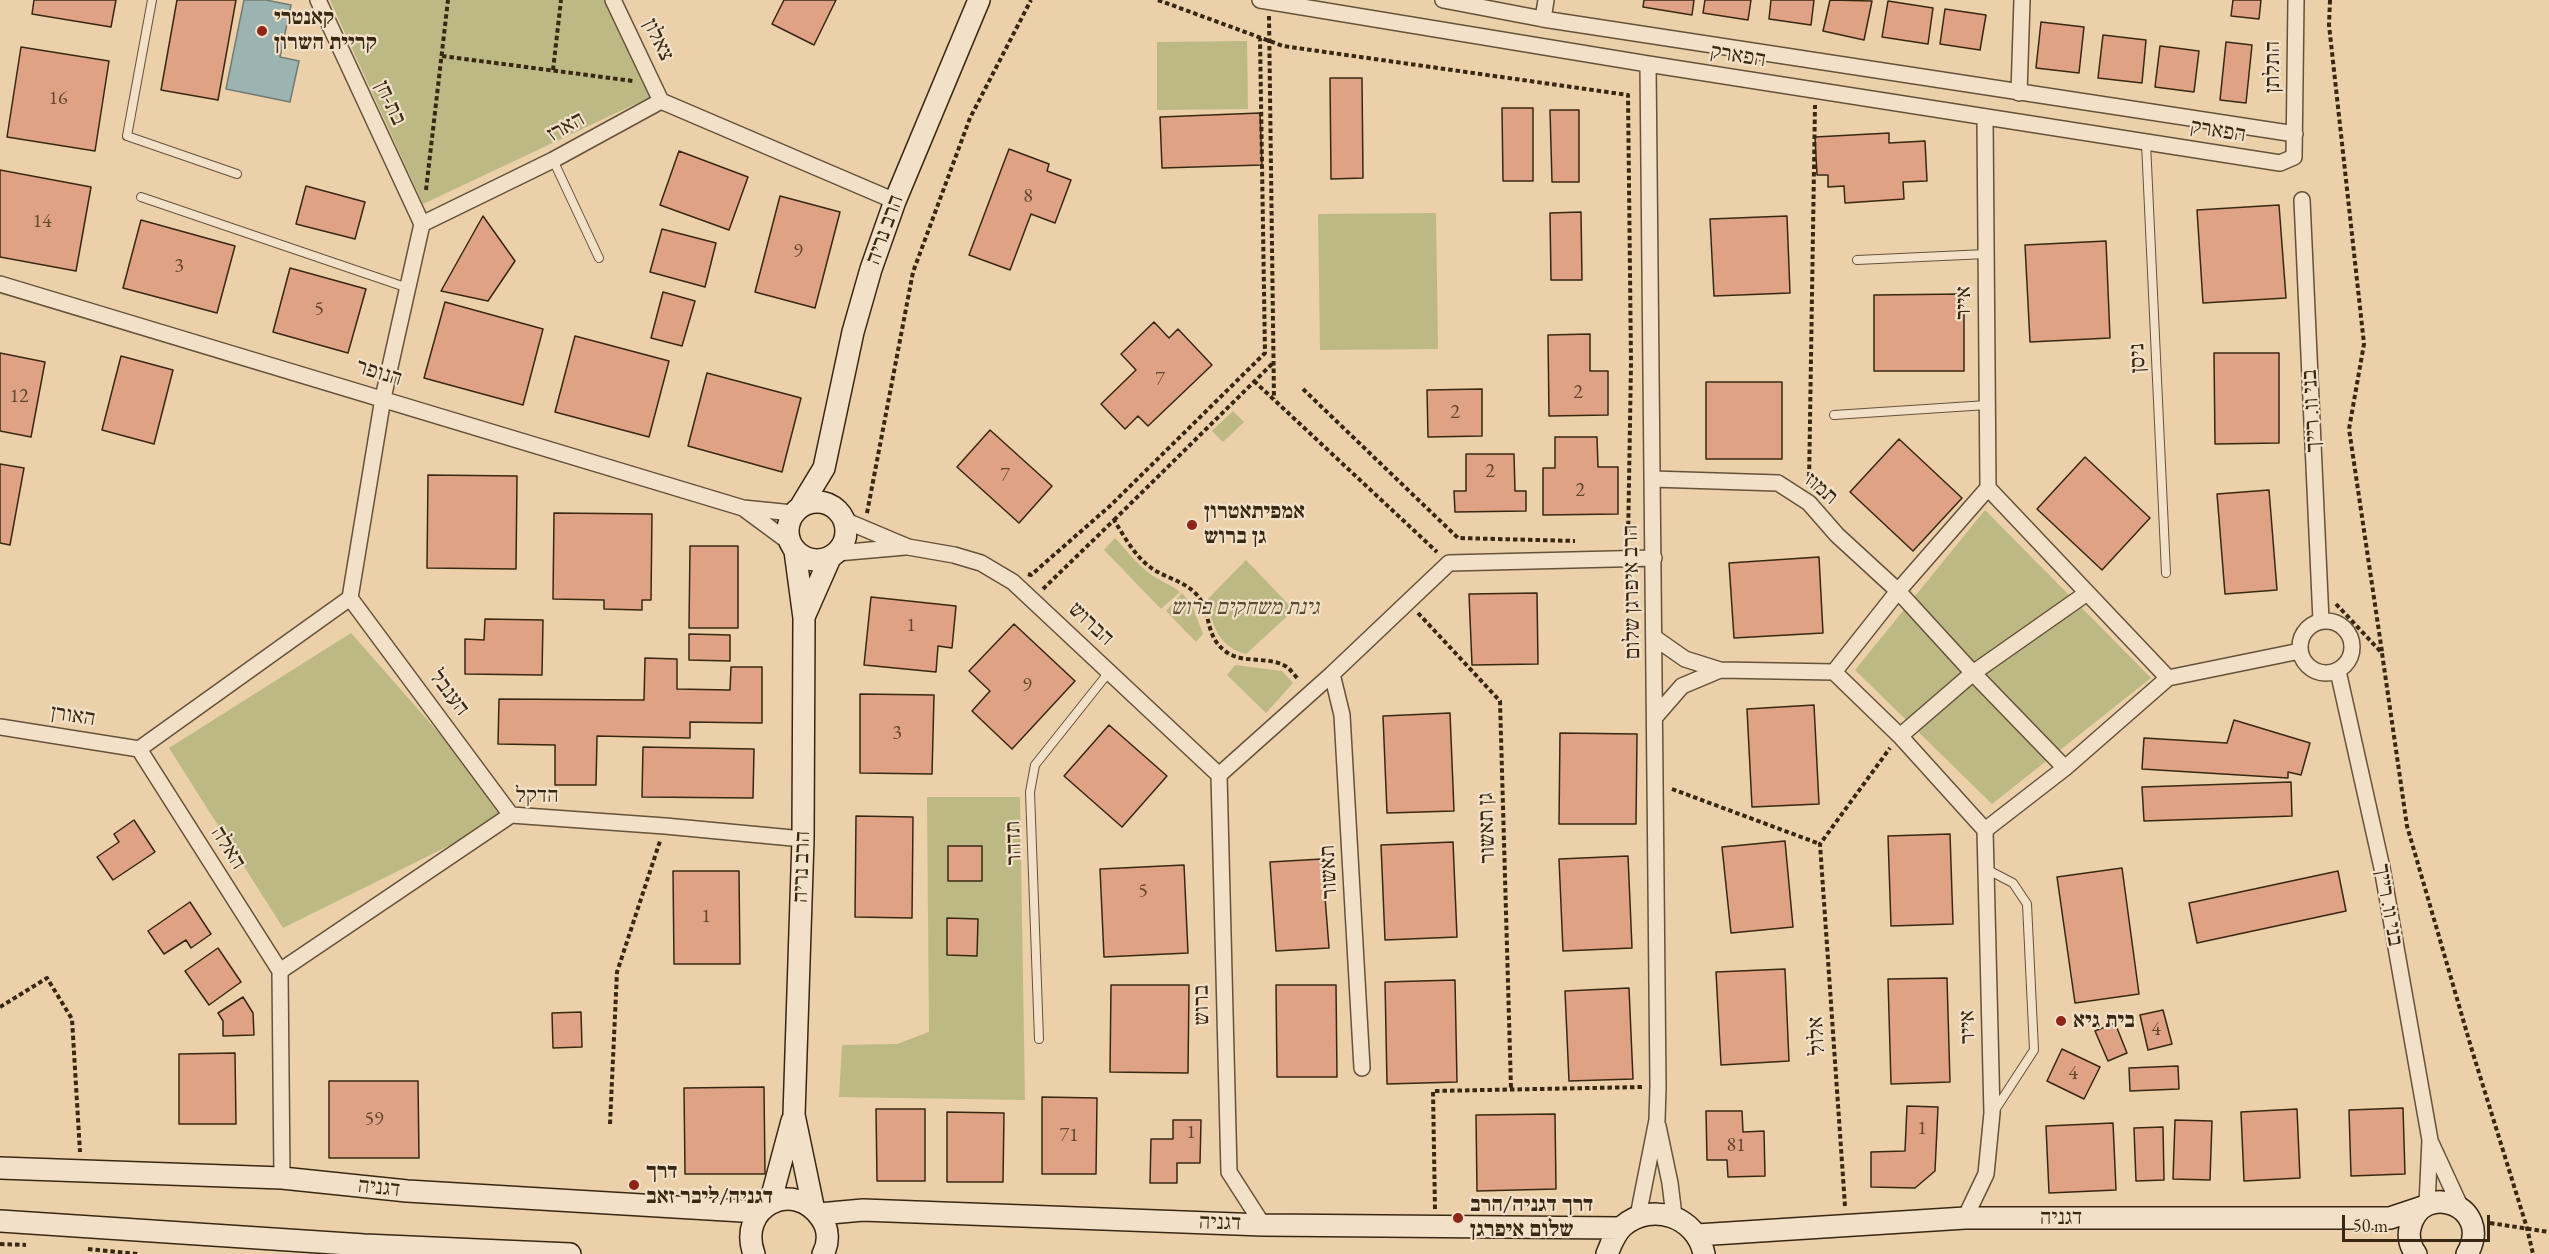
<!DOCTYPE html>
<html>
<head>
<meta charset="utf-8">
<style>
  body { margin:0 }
  #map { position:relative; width:2549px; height:1254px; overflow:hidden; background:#ebd0aa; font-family:"EB Garamond",serif }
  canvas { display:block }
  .scale { position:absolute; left:2342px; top:1215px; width:148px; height:27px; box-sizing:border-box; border:3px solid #382813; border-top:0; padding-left:8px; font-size:18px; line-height:21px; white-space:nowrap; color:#382813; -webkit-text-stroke:4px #f2e0c8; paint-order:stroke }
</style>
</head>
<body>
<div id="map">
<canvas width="2549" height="1254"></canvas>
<div class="scale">50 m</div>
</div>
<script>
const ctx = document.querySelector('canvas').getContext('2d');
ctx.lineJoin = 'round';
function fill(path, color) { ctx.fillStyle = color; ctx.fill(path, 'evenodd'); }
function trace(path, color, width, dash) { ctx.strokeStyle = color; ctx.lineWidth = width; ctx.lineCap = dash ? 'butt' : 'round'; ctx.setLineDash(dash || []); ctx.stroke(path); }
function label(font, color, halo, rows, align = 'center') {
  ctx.font = font + ' "EB Garamond","Frank Ruhl Libre",serif'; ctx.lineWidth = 4.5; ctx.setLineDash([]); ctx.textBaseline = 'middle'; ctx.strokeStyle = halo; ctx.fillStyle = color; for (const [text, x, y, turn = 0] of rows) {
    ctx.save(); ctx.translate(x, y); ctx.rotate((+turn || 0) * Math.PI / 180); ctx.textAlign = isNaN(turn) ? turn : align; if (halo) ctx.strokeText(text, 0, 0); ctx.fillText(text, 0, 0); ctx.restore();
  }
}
fill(new Path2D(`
  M330,0H610L650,97L423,204Z
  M1247,41L1248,109L1157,110V42Z
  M1436,213L1438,349L1320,350L1318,214Z
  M1233,411L1244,422L1223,442L1212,431Z
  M1985,510L2151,678L1992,804L1855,670Z
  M1115,538C1126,550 1137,564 1150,574C1160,581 1170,584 1180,592L1161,609L1104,550Z
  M1246,560L1294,610L1246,654C1217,646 1214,626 1206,601Z
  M1182,593L1192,605L1203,634L1196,642L1166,611Z
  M351,633L511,815L283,928L169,748Z
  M1235,665L1282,671L1293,683L1266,713L1227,675Z
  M927,797H1020L1025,1100L839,1097L842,1045L897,1044L929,1032Z`), '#bcb985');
const water = new Path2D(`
  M244,0H266L291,5L280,57L299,61L290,102L226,89Z`);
fill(water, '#9bb4b2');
trace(water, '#737c72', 1.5);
const building = new Path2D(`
  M34,0H116L111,27L32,14Z
  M177,0H236L218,100L161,90Z
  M784,0H836L814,45L772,24Z
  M1644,0H1694L1692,15L1643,7Z
  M1705,0H1751L1748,20L1703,13Z
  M1771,0H1814L1811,25L1769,19Z
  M1830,0L1872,1L1864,40L1823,31Z
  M2233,0H2261L2259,19L2231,16Z
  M1888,1L1933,8L1928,44L1882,37Z
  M1945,9L1986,15L1980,50L1940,44Z
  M2041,22L2084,27L2079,73L2036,68Z
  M2103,35L2146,40L2142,83L2098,78Z
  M2226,42L2252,45L2246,103L2220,100Z
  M2160,46L2199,51L2194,92L2155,87Z
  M21,47L109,61L95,151L7,137Z
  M1330,78H1362L1363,178L1331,179Z
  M1502,108H1533V181H1503Z
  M1550,110H1579V182H1552Z
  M1260,113L1262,165L1162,168L1160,117Z
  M1889,133V143L1925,141L1927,181L1903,182L1904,199L1845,203L1844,186L1828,187V175H1817L1815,137Z
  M1009,149L1049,164L1047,171L1071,180L1055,223L1031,214L1010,270L969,255Z
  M679,151L748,177L729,230L660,205Z
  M0,170L91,187L76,271L0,257Z
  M306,186L365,202L355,239L296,224Z
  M780,196L840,212L815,308L755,292Z
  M2279,205L2286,298L2203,303L2197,210Z
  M1581,212L1582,280H1551L1550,213Z
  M483,216L515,261L488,301L441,291Z
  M1787,216L1790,293L1714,296L1710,219Z
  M141,220L235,246L217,313L123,288Z
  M662,229L716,243L705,287L650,272Z
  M2106,241L2110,338L2030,342L2025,245Z
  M290,268L366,289L348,353L273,332Z
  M663,292L695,301L682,346L651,338Z
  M1964,294V371H1874V295Z
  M445,302L543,329L523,405L424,378Z
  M1154,322L1169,338L1178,329L1212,365L1148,426L1138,416L1125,429L1101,404L1136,370L1121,354Z
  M1590,334V371H1608V415L1549,416L1548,335Z
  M575,336L669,361L649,437L555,412Z
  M0,353L45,362L31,437L0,431Z
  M2214,353H2279V443L2215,444Z
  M121,356L173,370L154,444L102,430Z
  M707,373L801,398L782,472L688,446Z
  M1706,382H1782V459H1706Z
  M1482,389V436L1428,437L1427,390Z
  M990,430L1052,486L1019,523L957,467Z
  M1555,437H1597L1598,467H1618V514L1543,515V468H1555Z
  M1899,439L1962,498L1913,551L1850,492Z
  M1466,454H1514L1515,491H1526V511L1455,512L1454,491H1466Z
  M2085,457L2150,518L2102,570L2037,509Z
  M0,464L24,468L10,545L0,543Z
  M428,475L517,476L516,569L427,568Z
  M2269,490L2277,590L2225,594L2217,494Z
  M554,513L652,514L651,600H642V610L604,609V600L553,599Z
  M690,546H738V628H689Z
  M1819,557L1823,633L1734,638L1729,563Z
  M1537,593L1538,664L1472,665L1469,594Z
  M871,597L956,606L952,648L938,646L936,672L864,665Z
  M485,619L543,620L542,675L465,674V639L484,640Z
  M1014,624L1075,681L1012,749L972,711L990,691L969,671Z
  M689,634L730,635V661L689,660Z
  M645,658L677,659V689L730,690L731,667H762V723L690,722V738L597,736L596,785H555V745L498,744L499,699L644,700Z
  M860,694L934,695L932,774L860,773Z
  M1814,705L1819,804L1752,807L1747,709Z
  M1450,713L1454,811L1387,813L1383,716Z
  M2234,720L2310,743L2301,775L2288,772V778L2142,769L2144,738L2227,743Z
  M1109,725L1167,776L1122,827L1064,776Z
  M1560,733L1637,734L1636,824H1559Z
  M643,747L754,749L753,798L642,797Z
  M2291,782L2292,816L2144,821L2142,787Z
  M856,816L913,817L912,918L855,917Z
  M134,820L155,852L113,880L97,857L119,842L114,834Z
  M1950,834L1953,924L1891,926L1888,836Z
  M1785,841L1793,927L1731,933L1722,847Z
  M1453,842L1457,937L1385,940L1381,845Z
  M948,846H982V881H948Z
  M1628,856L1632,948L1563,951L1559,859Z
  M1322,859L1329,948L1276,951L1270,862Z
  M1184,865L1188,953L1104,957L1100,869Z
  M2122,868L2139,994L2075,1003L2057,877Z
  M673,871H739L740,964H674Z
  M2338,871L2346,911L2197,943L2189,903Z
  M190,902L211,934L191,948L186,940L164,954L148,931Z
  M947,918L978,919L977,956L947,955Z
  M218,948L241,982L209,1005L185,971Z
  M1785,969L1789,1061L1721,1065L1716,972Z
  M1947,978L1950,1082L1891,1084L1888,979Z
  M1455,980L1457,1082L1387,1084L1385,982Z
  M1111,985H1189L1188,1073L1110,1072Z
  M1276,985H1336L1337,1077H1277Z
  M1629,988L1633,1079L1569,1081L1565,991Z
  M243,997L253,1013L254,1035L223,1036V1021L218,1013Z
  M2163,1010L2172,1044L2148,1050L2140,1015Z
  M581,1012L582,1047L553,1048L552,1013Z
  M2115,1023L2127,1053L2108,1061L2095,1031Z
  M2062,1049L2100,1067L2084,1099L2047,1081Z
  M235,1053L236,1124H179V1054Z
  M2178,1066L2179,1089L2130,1091L2129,1068Z
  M329,1081H418L419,1158H329Z
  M764,1087L765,1174H685L684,1088Z
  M1042,1097L1097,1098L1096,1174H1042Z
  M1907,1106L1938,1107L1935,1171L1915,1188L1871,1187V1152L1905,1151Z
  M2403,1108L2405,1174L2351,1176L2349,1110Z
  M876,1109H925V1181H877Z
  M2297,1109L2300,1178L2244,1181L2241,1112Z
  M1706,1111H1742L1743,1132L1764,1131L1765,1176L1728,1177L1727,1160H1707Z
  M947,1112L1004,1113L1003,1182H947Z
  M1555,1114L1556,1189L1477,1191L1476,1115Z
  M1173,1120H1201L1200,1163H1177V1183H1150L1151,1139H1173Z
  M2175,1120L2212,1121L2210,1180L2173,1179Z
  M2113,1123L2116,1190L2049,1193L2046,1126Z
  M2163,1127L2164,1180L2136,1181L2134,1128Z`);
fill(building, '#e0a284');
trace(building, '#382813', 1.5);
const lane = new Path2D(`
  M152,0L127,136L237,174
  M2146,143L2166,573
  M553,160L599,258
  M141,197L408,288
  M1857,260L1986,254
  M1834,415L1987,405
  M1986,869L2013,883L2027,904L2034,1050L1995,1110
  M1039,1039L1030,792L1035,765L1109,672`);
const street = new Path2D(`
  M318,0L422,224
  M613,0L661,101
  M1260,0L1648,64L2280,163L2294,157L2296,0
  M1443,0L1543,19L2295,134
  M1543,19L1546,0
  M2019,93L2022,0
  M661,101L895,201
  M2302,200L2321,621
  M422,224L553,160L661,101
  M0,284L743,508L793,513
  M1653,479L1778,483L1809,503L1837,535L1898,591L1973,673L2065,768
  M743,508L789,542
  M844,520L908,547L954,555L981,563L1013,582L1219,775
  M837,553L905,547
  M350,598L511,815
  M2300 647a26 26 0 1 1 52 0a26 26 0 1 1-52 0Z
  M1655,638L1685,659L1720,670L1834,672
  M2338,671L2382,868L2430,1140L2427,1204
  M1332,674L1342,715L1362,1068
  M2168,678L2300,651
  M1655,717L1682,686L1720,670
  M0,727L139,749
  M1900,736L1973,673L2087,593
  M139,749L350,598L383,398L422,224
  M139,749L280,971
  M1219,775L1332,674L1449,563L1654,558
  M1219,775L1229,1172L1263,1225
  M1985,830L2065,768L2168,678L1988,488
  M280,971L511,815L665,826L803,839
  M280,971L282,1178
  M1658,1126L1670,1183L1674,1216
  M2431,1143L2461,1208
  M1638,1216L1657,1120L1658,1087L1648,64
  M1965,1218L1986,1174L1992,1113L1985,830L1900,736L1834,672L1898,591L1988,488L1985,118`);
const secondary = new Path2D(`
  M788 531a29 29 0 1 1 58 0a29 29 0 1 1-58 0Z
  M801,506L824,468L853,332L871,269L895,201L979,0
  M795,551L804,618L803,839L794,1115L813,1206
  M804,617L830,558
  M0,1168L282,1178L407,1191L759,1212
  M770,1203L792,1121
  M819,1214L863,1210L1263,1225L1621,1228
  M0,1221L364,1245L570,1254
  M1697,1235L1965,1218H2390L2423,1207
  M754,1254C737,1207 793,1178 821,1218C829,1229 829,1243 823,1254
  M1607,1254C1611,1244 1615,1233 1623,1226C1652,1201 1697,1217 1704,1254
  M2416,1254C2410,1246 2408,1237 2410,1228C2421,1179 2495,1206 2467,1254`);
trace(lane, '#655239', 10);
trace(street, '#655239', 18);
trace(secondary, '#382813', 24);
trace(new Path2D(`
  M1158,0L1283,46L1628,95L1631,363L1628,542
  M2330,0L2329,25L2364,344L2349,429L2382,652
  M1269,16L1274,399
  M442,56L633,81
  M553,70L561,0
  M426,190L448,0
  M1254,381L1437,552
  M1303,389L1458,538L1575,541
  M1809,484L1815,105
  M867,513L913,272L970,118L1031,0
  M1114,520L1273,363
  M1028,574L1031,575L1111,505L1265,353L1260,38
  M1043,589L1114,520C1124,536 1134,555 1150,567C1164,578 1184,580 1197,595C1212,612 1204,635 1225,651C1243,665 1268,655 1287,667C1291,670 1295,676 1299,680
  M2336,604L2382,653L2407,826L2471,1047L2527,1228L2533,1254
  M1418,613L1500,701L1511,1089
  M1672,789L1820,844
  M0,1007L47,978L72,1019L80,1152
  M610,1124L617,972L660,841
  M1845,1206L1820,844L1890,748
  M1435,1209L1433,1091L1643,1087
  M2490,1223L2549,1232
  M0,1244L26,1245
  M88,1249L138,1254`), '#382813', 4, [4.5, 3]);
trace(lane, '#f2e0c8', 8);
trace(street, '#f2e0c8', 15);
trace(secondary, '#f2e0c8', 21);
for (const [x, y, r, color] of [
  [262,31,6,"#8f2418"],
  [1192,525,6,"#8f2418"],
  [2061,1021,6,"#8f2418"],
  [634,1185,6,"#8f2418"],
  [1458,1218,6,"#8f2418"]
]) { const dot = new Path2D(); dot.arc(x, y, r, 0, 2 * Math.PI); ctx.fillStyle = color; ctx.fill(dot); trace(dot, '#f2e0c8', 2); }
label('20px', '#62462f', null, [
  ["16",58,99],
  ["8",1028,197],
  ["14",42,222],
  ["9",798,252],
  ["3",179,267],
  ["5",319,310],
  ["7",1160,380],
  ["2",1578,393],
  ["12",19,397],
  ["2",1455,413],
  ["2",1490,472],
  ["7",1005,476],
  ["2",1580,491],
  ["1",911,626],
  ["9",1027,686],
  ["3",897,734],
  ["5",1143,892],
  ["1",706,917],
  ["4",2156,1030],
  ["4",2073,1074],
  ["59",374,1120],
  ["1",1922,1129],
  ["1",1191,1133],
  ["71",1069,1136],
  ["81",1736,1146]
]);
label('bold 22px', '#382813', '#f2e0c8', [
  ["קאנטרי",274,18],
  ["קריית השרון",274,43],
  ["אמפיתאטרון",1204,512],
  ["גן ברוש",1204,537],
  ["בית גיא",2073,1021],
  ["דרך",646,1172],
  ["דגניה/ליבר זאב",646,1197],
  ["דרך דגניה/הרב",1470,1205],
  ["שלום איפרגן",1470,1230]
], 'left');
label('22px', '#382813', '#f2e0c8', [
  ["צאלון",658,40,64],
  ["הפארק",1738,56,9],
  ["התלתן",2273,67,-90],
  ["בת-חן",390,103,65],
  ["הארז",566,127,-29],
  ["הפארק",2218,131,9],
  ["הרב נריה",885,230,-70],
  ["אייר",1964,303,-90],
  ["ניסן",2138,358,-93],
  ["הנופר",379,373,17],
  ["בני וו. רייך",2312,411,-93],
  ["תמוז",1821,489,41],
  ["הרב איפרגן שלום",1632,592,-91],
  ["הברוש",1091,624,43],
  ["הענבל",449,693,53],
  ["האורן",73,716,9],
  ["הדקל",537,796],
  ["גן תאשור",1487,828,-92],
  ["תדהר",1014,843,-92],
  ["האלה",228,848,58],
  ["הרב נריה",802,867,-88],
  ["תאשור",1329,872,-93],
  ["בני וו. רייך",2388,905,80],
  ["ברוש",1202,1005,-91],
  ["אייר",1968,1027,-92],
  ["אלול",1817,1036,-94],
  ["דגניה",379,1188,6],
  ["דגניה",2061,1218],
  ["דגניה",1220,1223,2]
]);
label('italic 22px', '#594c30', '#f2e0c8', [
  ["גינת משחקים ברוש",1245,608]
]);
</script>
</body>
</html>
